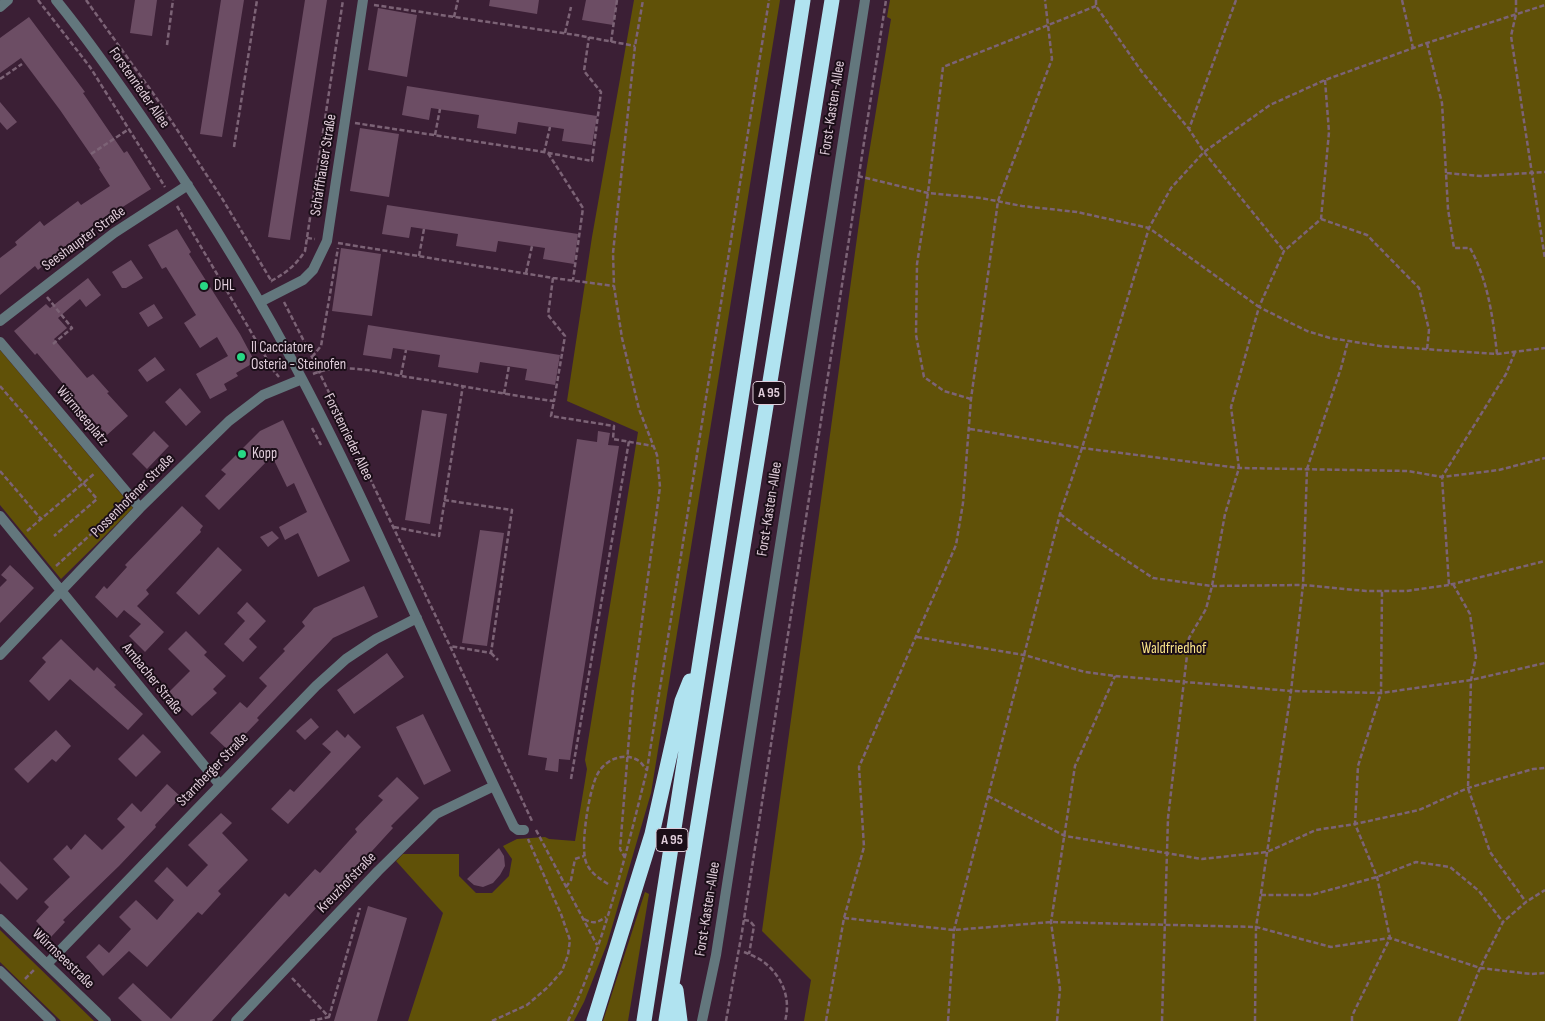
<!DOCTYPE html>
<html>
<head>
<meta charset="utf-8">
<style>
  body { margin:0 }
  canvas { display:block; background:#3b1f35 }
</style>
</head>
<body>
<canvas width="1545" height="1021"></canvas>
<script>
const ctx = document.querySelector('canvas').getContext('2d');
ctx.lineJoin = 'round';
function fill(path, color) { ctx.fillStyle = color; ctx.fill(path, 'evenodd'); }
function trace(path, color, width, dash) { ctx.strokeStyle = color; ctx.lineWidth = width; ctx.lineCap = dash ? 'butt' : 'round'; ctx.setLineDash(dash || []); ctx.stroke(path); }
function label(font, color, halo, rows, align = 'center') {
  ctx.font = font + ' "Sofia Sans Condensed",sans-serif'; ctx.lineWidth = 4; ctx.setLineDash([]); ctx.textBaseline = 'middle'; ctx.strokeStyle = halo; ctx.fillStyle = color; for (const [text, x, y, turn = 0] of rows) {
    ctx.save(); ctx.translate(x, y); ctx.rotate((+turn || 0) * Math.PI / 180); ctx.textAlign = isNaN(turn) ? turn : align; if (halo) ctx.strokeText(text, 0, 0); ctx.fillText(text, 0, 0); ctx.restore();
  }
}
fill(new Path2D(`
  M634,0H780L651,793L607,944L584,1002L574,1021H408L443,913L396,861L403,854H459V876L476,893H492L509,876L512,859L503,846L517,839L545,837L549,839L575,841L587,769L585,760L638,432L567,401L592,237Z
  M890,0H1545V1021H804L811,980L762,931L866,172L891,19L887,17Z
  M0,350L133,508L61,579L0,505Z
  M645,892L649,894L628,1021H603Z
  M0,930L94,1021H61L0,962Z`), '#605108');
fill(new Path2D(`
  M135,0H157L152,36L130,33Z
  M221,0H244L222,137L200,134Z
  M305,0H327L290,240L268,237Z
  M490,0H539L537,14L489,6Z
  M586,0H617L613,25L582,20Z
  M378,8L417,15L407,77L368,70Z
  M29,17L85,92L83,93L124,153L127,151L151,189L110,215L109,214L63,248L38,270L35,266L0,295V258L17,245L15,242L40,221L44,226L78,201L81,205L110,186L99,169L100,168L60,110L21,58L0,73V38Z
  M407,86L597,116L592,145L562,141L564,129L518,122L516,134L477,128L479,115L431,108L429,120L402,115Z
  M0,102L17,122L7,130L0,122Z
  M360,128L399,134L389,197L350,191Z
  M387,205L578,234L574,264L543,259L545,248L498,241L496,252L456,246L458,234L411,227L409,238L382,234Z
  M177,229L191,252L189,254L240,334L255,362L236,373L238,376L224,384L227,390L210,399L196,374L228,356L217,337L200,348L184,323L196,315L166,267L162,269L148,245Z
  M341,248L381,254L372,316L332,311Z
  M131,260L143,278L126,288H122L112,272Z
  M88,278L101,295L86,307L80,299L58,318L67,328L54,339L87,378L93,374L109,392L107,393L128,416L107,435L69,395L71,393L37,353L35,355L14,331L46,304L50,308Z
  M154,304L163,318L148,327L139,313Z
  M368,325L560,355L555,385L525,380L527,369L480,362L478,373L438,367L440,355L393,348L391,359L363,355Z
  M155,357L165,370L147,382L138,370Z
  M180,388L201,412L186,426L165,402Z
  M422,410L447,414L430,524L405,520Z
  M283,420L350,561L318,577L298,533L285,540L279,527L307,512L294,483L287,487L272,456L219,510L205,496L226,474L221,470L260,431Z
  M154,431L169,446L147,469L132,454Z
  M598,431L610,433L608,445L619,446L570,760L559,759L558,772L545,770L547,758L528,755L577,439L597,442Z
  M182,506L203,526L200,530L201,532L146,590L149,594L137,606L164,632L145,652L129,636L141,624L124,610L117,618L95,597L104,586L107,589L127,567L125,565Z
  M480,530L504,533L487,646L462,643Z
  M272,531L279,538L268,547L260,537Z
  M218,547L242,570L199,615L176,593Z
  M10,565L34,588L0,623V587L7,580L1,575Z
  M364,586L378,617L333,638L257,718L259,720L229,751L210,733L240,702L247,708L267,686L259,678L285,651L283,649L305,626L302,622L314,608Z
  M247,602L266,621L249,639L257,647L243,662L224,644L245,621L237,613Z
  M186,631L207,652L204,655L226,676L213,689L217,693L192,716L168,693L190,671L168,649Z
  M61,639L94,671L97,667L116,685L114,687L143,714L128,730L70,679L49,701L29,681L46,662L42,658Z
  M387,653L404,677L354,714L337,690Z
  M423,714L451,771L424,785L396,727Z
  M311,718L319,727L305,740L296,731Z
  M56,730L71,746L56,762L52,759L28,783L14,769Z
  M337,730L345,738L348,734L361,747L288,824L271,809L290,789L294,792L331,752L322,744Z
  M143,734L161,752L136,777L118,759Z
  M397,777L419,798L391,826L393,828L320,908L318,906L212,1021H142L118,998L133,983L171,1019L285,893L289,897L315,869L320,873L357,832L355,829L383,800L378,796Z
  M167,784L181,797L155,825L156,827L119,866L63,920L65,922L51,937L36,921L49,907L44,902L70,877L53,859L67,845L71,850L85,834L102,850L125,827L117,819L132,803L141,812Z
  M221,813L232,823L222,833L248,860L218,891L221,894L202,915L198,912L147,967L129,951L103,976L86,957L99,944L109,953L131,929L119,917L136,900L157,920L174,900L154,881L167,867L187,887L208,865L188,845Z
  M499,848L504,856L505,866L500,875L493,883L483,887L474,885L467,879Z
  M0,861L28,889L17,900L0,883Z
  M368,906L407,918L377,1021H334Z`), '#6c4d64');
trace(new Path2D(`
  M38,0L90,67L165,187
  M86,0L155,96L223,200L272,282
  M1096,0V6L1142,72L1189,129
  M1236,0L1189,129L1204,152L1284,251
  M1402,0L1413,48
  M1516,0V14L1511,36L1545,259
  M374,5L576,35L635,46
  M454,17L458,0
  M565,33L571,7
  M611,42L617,0
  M1427,43L1442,103L1446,173
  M167,45L173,0
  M0,79L22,64
  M1325,80L1329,132L1321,219L1284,251L1259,307L1307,331L1330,338L1380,346L1497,354L1545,348
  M355,123L538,151L592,161L601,92L584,71L589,37
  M435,135L440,109
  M234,147L257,0
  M544,153L550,127
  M548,153L583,208L573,280
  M91,154L129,129
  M858,176L928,193L981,198L1022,206L1077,212L1149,228L1259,307L1231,407L1239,468L1225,514L1212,586L1206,609L1189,638L1168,818L1162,1021
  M177,206L274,371L279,377
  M1321,219L1367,235L1419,288L1429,330L1427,350
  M307,238L315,239
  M338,243L553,278L614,286
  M419,256L424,229
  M526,273L532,246
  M553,278L548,315L565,336L554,401
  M271,281C286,273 296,265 305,251L343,0
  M47,297L72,328L53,344
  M284,302L312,357L450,646L532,821
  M1515,352L1506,374L1442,477L1449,585L1545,561
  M1497,354C1493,318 1488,280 1470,248H1454L1448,209L1446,173L1481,176L1545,172
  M312,357L321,346L338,248
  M313,374C342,362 377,372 407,377C456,384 505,395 554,401L551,416L614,426L613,439L653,446
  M401,375L406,350
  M0,386L97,499L54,536
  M504,394L509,366
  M971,399L944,391L924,377L916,335L917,264L928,193L943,67L1096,6
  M312,428L321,445
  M970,429L1082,448L1239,468L1408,471L1442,477L1499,470L1545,458
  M0,471L41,519
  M444,500L512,510L491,653L450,646
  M1060,514L1091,537L1153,578L1212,586L1303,585L1366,591H1406L1449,585
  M394,527L439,536L463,385
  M27,531L95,473
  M56,566L122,506
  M1453,584L1470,614L1476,657L1471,680L1468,788L1490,852L1526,902
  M917,637L1024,655L1085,672L1115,676L1291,691L1381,693L1471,680L1545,663
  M491,653L498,660
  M571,779L629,441
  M988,796L1065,836L1202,859L1267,852L1316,830L1355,824L1419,810L1468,788L1533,769L1545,768
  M536,830L597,945
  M625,858L620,849L633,688L660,487L657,455L639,409L622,338L614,286L613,253L635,46L643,0
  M608,884C599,878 590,873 586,862C580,846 589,791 597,775C604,760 624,751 639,761C642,763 644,767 647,770
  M566,887L571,880L575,859L584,856
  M1261,895H1311L1377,877L1416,862L1450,867L1479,891L1503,922
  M844,918L954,930L1051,922L1256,927L1331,947L1390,938L1480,968L1531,974L1545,973
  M584,919C593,924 597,923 606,917
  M744,920L750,921L754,926L749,954
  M744,952C751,955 759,958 765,963C783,978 791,999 785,1021
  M292,978L329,1017L360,908
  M25,979L35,969
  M310,1021L329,1017
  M492,1021L527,1005L548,987L562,971L568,955L570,940L561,914L528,839
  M568,1021C605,942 626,854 647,770L769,0
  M726,1021L742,932L886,0
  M826,1021L844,918L864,847L859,767L956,545L963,503L971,399L998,201L1052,59L1045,0
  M948,1021L954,930L1060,514L1082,448L1149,228L1171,188L1204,152L1270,105L1325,80L1427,43L1545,5
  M1057,1021L1060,989L1051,922L1075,766L1115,676
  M1255,1021L1256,927L1291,691L1303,585L1307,469L1341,368L1348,341
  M1352,1021V1016L1390,938L1377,877L1355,824L1358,766L1381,693L1382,591
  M1459,1021L1480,968L1503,922L1526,902L1545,890`), '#7c6376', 2.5, [5, 2.5]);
trace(new Path2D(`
  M56,0C92,44 125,92 157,139C209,216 259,296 302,379C379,525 441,679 514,827L518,830H524
  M0,7L8,0
  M260,302L303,280L313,270L327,241L363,0
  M0,321L114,233L188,185
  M0,342L140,508
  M0,516L220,785
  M0,655L140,508L229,421L263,395L302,379
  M0,919L106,1021
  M47,964L316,686L346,659L376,639L417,618
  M0,971L51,1021
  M236,1021L378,871L436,814L494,786
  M702,1021L716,955L865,0`), '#63777d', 10);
trace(new Path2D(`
  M676,990L680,1021
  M594,1021L652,834L682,701L690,681
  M644,1021L803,0
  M666,1021L832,0`), '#b0e3f0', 15);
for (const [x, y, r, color] of [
  [204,286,5,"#28d885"],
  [241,357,5,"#28d885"],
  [242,454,5,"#28d885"]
]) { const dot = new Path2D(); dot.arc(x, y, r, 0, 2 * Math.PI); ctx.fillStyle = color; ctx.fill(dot); trace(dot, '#1b0e18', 2); }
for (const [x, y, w] of [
  [769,393,32],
  [672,840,32]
]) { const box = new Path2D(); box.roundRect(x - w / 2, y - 11.5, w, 23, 4); ctx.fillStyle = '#1b0e18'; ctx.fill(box); trace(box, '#dfccd9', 1); }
label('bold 14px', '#dfccd9', null, [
  ["A 95",769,393],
  ["A 95",672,840]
]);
label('15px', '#dfccd9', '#1b0e18', [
  ["Forstenrieder Allee",139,88,55],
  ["Forst-Kasten-Allee",833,108,-81],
  ["Schaffhauser Straße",324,165,-81],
  ["Seeshaupter Straße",84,239,-36],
  ["Würmseeplatz",82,416,50],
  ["Forstenrieder Allee",348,437,64],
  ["Possenhofener Straße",133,496,-45],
  ["Forst-Kasten-Allee",770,509,-81],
  ["Ambacher Straße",152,679,51],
  ["Starnberger Straße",213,770,-46],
  ["Kreuzhofstraße",347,883,-46],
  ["Forst-Kasten-Allee",708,909,-81],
  ["Würmseestraße",63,959,44]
]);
label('15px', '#dfccd9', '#1b0e18', [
  ["DHL",214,286],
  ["Il Cacciatore",251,348],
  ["Osteria - Steinofen",251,365],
  ["Kopp",252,454]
], 'left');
label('15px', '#fae489', '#1b0e18', [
  ["Waldfriedhof",1174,649]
]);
</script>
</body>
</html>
